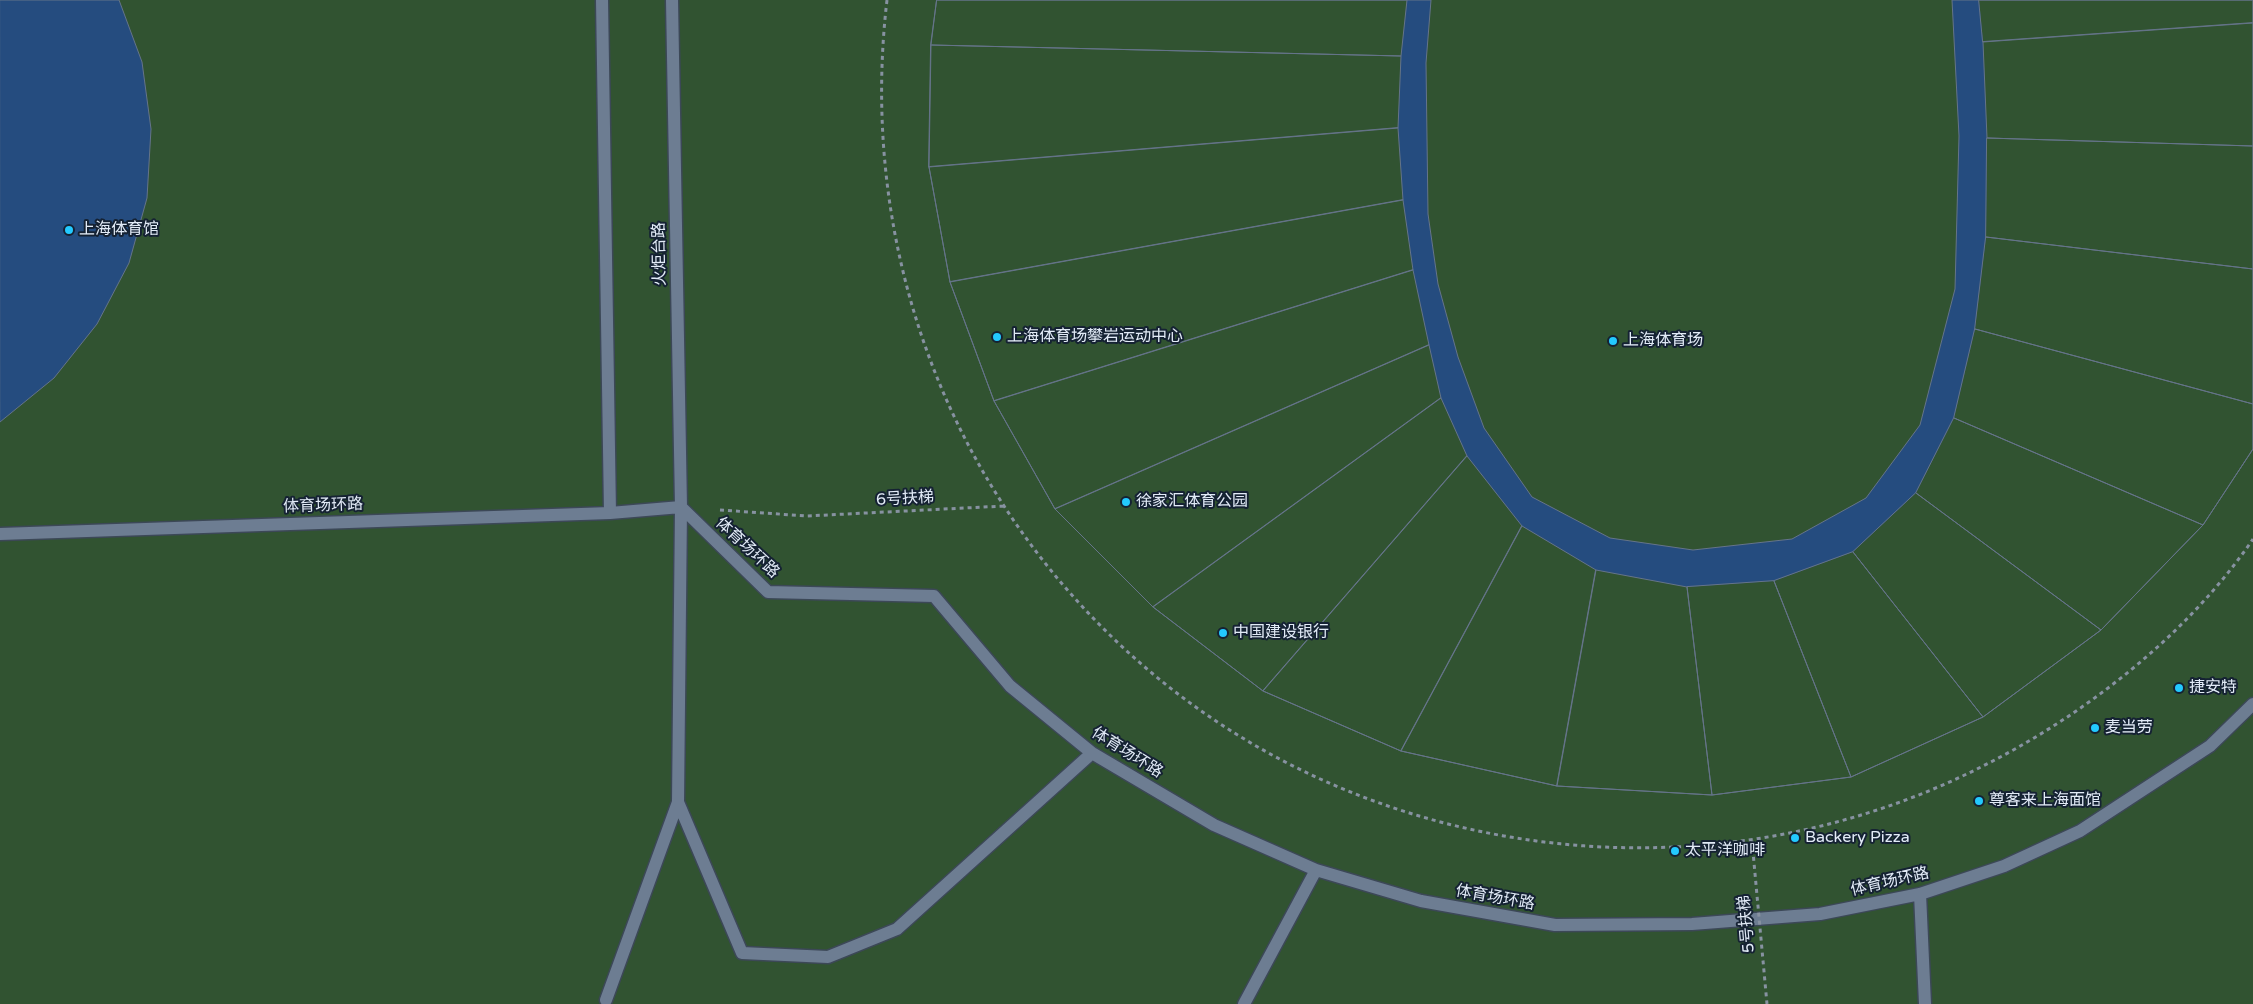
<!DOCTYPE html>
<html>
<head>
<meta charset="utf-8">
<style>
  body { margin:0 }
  canvas { display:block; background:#1e2c3e }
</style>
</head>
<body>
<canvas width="2253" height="1004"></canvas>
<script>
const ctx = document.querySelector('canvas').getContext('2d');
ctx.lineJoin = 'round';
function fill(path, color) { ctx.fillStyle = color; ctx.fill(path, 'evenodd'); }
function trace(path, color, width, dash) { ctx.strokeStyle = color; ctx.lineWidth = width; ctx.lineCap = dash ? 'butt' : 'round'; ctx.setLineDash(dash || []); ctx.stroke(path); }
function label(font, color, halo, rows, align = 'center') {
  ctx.font = font + ' "Varela Round","Noto Sans SC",sans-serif'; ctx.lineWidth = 4; ctx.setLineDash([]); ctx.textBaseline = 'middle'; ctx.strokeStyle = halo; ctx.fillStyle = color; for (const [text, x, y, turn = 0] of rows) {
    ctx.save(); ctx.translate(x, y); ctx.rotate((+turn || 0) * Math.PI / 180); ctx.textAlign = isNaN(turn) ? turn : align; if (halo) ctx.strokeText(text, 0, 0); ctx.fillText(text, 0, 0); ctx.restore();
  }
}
fill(new Path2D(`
  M0,0H2253V1004H0Z`), '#315331');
const building = new Path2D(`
  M0,0H119L142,62L151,129L147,198L129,263L97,324L54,378L0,422Z
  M937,0H1431L1426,63L1428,214L1438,284L1458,357L1484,428L1532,497L1610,538L1693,550L1792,539L1866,498L1920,425L1955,289L1959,136L1952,0H2253V449L2203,525L2101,630L1983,717L1851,777L1712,795L1557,786L1401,751L1263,691L1153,607L1055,509L994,401L950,282L929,167L931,45Z
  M937,0H1407L1401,56L931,45Z
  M1979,0H2253V23L1983,42Z
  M2253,23V146L1987,138L1983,42Z
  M931,45L1401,56L1398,128L929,167Z
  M1398,128L1403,200L950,282L929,167Z
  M1987,138L2253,146V269L1986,237Z
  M1403,200L1413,270L994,401L950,282Z
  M1986,237L2253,269V404L1975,329Z
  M1413,270L1429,345L1055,509L994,401Z
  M1975,329L2253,404V449L2203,525L1954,418Z
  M1429,345L1441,398L1153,607L1055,509Z
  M1441,398L1467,456L1263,691L1153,607Z
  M1954,418L2203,525L2101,630L1916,493Z
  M1467,456L1522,526L1401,751L1263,691Z
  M1916,493L2101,630L1983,717L1853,552Z
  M1522,526L1596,570L1557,786L1401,751Z
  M1853,552L1983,717L1851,777L1774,581Z
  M1596,570L1687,587L1712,795L1557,786Z
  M1774,581L1851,777L1712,795L1687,587Z`);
fill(building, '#254c7f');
trace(building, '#657489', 1);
const lane = new Path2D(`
  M602,0L610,513
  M672,0L681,507L678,802L742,953L828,957L897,929L1092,753
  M0,534L610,513L681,507L768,592L934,596L1010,686L1092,753L1214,825L1316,870L1421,901L1555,925L1692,924L1820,914L1920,894L2004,866L2080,831L2210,746L2253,704
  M1920,894L1925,1004
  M606,1000L678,802
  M1244,1004L1316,870`);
trace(lane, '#3c4857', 15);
trace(new Path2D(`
  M887,0C859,237 941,472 1113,638C1342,860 1696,910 1979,768C2082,717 2187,636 2253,539
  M720,510L807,516L1004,506`), '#8792a1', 3, [4, 4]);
trace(lane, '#6d7d92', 12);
trace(new Path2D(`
  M1752,841L1767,1004`), '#8792a1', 3, [4, 4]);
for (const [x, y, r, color] of [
  [69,230,5,"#23c9fe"],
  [997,337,5,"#23c9fe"],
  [1613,341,5,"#23c9fe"],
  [1126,502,5,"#23c9fe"],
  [1223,633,5,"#23c9fe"],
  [2179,688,5,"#23c9fe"],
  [2095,728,5,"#23c9fe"],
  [1979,801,5,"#23c9fe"],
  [1795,838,5,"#23c9fe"],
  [1675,851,5,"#23c9fe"]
]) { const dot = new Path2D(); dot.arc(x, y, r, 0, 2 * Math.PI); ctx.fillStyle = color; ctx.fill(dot); trace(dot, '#152233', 2); }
label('16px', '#e2ebf7', '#152233', [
  ["上海体育馆",79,230],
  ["上海体育场攀岩运动中心",1007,337],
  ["上海体育场",1623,341],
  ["徐家汇体育公园",1136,502],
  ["中国建设银行",1233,633],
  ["捷安特",2189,688],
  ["麦当劳",2105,728],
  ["尊客来上海面馆",1989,801],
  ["Backery Pizza",1805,838],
  ["太平洋咖啡",1685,851]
], 'left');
label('16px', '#e2ebf7', '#152233', [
  ["火炬台路",660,254,-91],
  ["6号扶梯",905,499,-3],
  ["体育场环路",323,506,-2],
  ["体育场环路",747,548,43],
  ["体育场环路",1127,753,32],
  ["体育场环路",1890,882,-13],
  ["体育场环路",1495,898,10],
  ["5号扶梯",1747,924,-95]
]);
</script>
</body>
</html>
